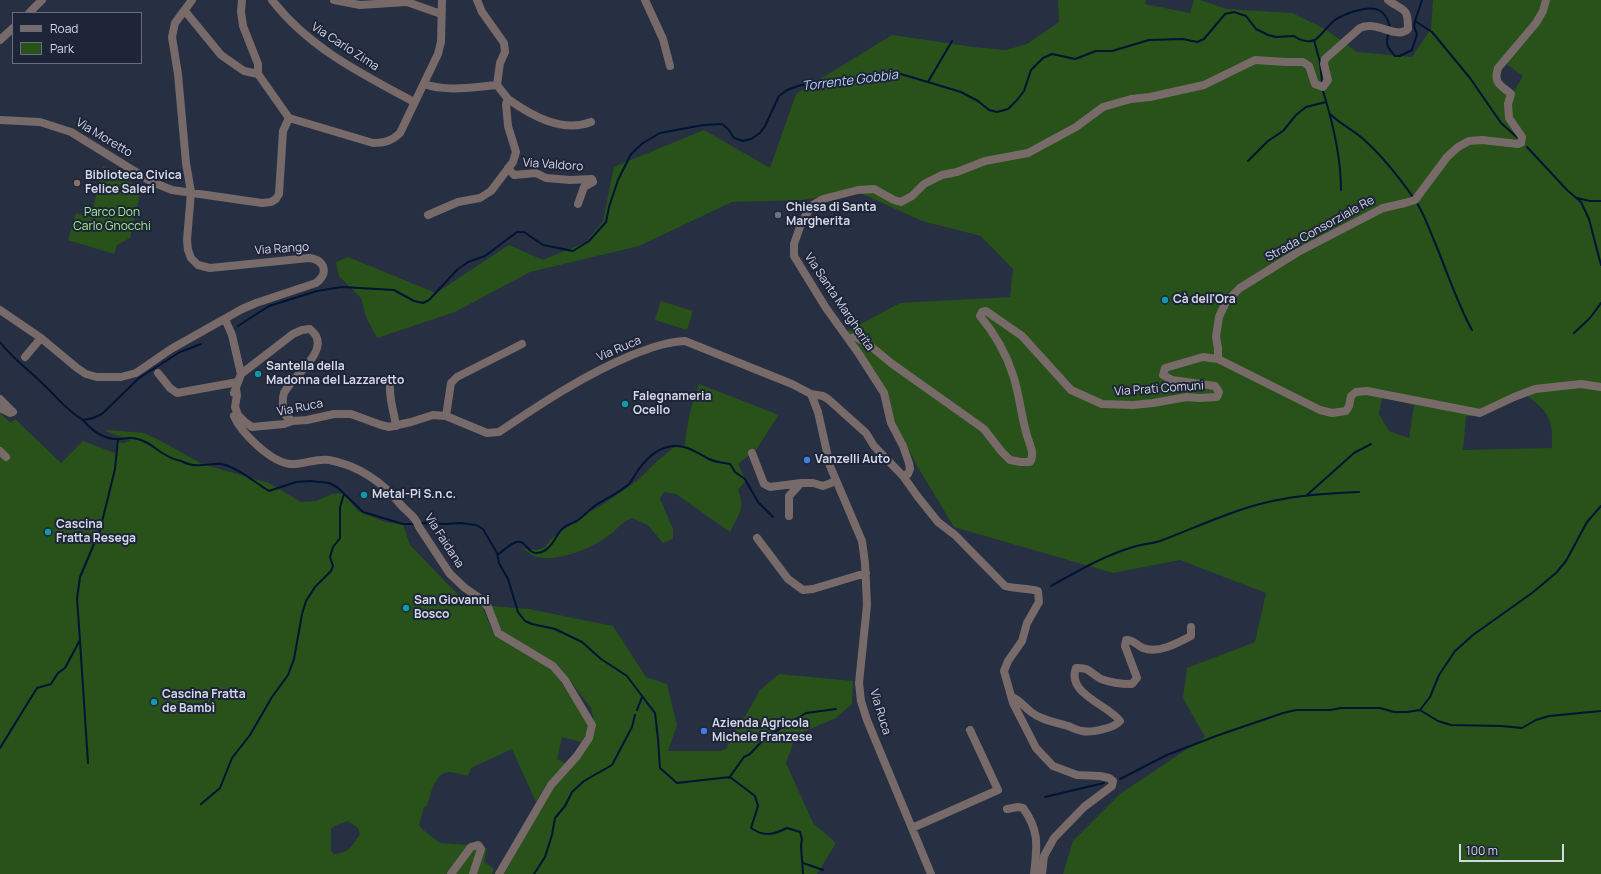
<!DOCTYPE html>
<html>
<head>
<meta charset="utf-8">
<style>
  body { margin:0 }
  #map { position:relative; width:1601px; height:874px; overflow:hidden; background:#272f42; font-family:Manrope,sans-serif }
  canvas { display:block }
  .legend { position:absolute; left:12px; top:12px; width:130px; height:52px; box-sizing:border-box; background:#1e2538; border:1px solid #666d7d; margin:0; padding:5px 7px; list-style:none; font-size:12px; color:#d3d8e5 }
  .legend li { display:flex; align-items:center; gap:8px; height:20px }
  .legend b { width:20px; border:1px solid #666d7d }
  .scale { position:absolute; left:1459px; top:844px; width:105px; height:18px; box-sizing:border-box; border:2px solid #d3d8e5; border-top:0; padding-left:5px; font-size:12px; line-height:14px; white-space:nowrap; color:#d3d8e5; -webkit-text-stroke:3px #1e2538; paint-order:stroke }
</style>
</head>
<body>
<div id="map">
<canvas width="1601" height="874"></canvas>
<ul class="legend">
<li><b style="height:5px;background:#776a69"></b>Road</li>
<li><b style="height:11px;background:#285219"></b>Park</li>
</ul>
<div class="scale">100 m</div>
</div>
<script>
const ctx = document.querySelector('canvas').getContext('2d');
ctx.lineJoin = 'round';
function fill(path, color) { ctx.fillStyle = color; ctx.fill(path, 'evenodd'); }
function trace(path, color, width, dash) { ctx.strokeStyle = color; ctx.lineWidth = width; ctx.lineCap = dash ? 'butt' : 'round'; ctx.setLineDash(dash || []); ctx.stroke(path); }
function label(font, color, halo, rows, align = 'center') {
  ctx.font = font + ' Manrope,sans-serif'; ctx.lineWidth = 4; ctx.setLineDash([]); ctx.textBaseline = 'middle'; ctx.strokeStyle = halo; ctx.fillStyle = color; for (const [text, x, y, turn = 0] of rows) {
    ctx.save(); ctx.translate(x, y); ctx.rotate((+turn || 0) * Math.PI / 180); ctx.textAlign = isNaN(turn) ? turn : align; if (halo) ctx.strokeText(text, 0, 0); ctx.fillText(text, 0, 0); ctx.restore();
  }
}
fill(new Path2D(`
  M1058,0H1146L1145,4L1190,13L1194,0H1200L1227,9L1292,13L1325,29L1357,52L1412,57L1431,29L1433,0H1601V874H1063L1073,841L1120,794L1205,737L1183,698L1187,668L1255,642L1266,593L1180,560L1113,573L954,527L916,464L873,378L844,333L900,303L1010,297L1013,269L981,236L922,221L856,191L803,200L732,202L639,246L530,272L455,312L377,338L366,317L361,298L339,276L336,262L348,257L436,293L509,245L543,260L586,242L603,221L614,167L704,130L770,168L796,94L892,35L974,47L1006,50L1027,44L1059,22ZM1505,63L1523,76L1514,91L1499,81V70ZM1526,395C1549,412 1553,419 1552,448L1463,450L1466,416H1481ZM1382,398L1414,405L1409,438L1389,431L1379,414Z
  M103,166L141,189L130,238L117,245L114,254L68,240L76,213L91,217Z
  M661,301L693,311L687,330L655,320Z
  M699,384L774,413L778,416L756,450L738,464L746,480L738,490C746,509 738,515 730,532L676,494L664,492L660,499L673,529V539L663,543L648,525L632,518C621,522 617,530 608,536C591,549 552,565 532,555C529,553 525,550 522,548L537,550L545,547L551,539L588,512L599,507L637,481L654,464L673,448L685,445C687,424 691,404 699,384Z
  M0,413L11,423L15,419L61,463L83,441L115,453L117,442L125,443L130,440L105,431L109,430L144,433L163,442L202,464L269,483L301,502L316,501L332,494L343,493L358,511L385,522L403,525L410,545L467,604L482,606L494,635L552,669L587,721L588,731L581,742L562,737L557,759L567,764L548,782L536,802L512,749L471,768L468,776C462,775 455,772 449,772C434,773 431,795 427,806L424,807L419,825L422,829L440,843L469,845L446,874H0ZM348,821L358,828L360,834C352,846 349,853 334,854L331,851V829L336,825Z
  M491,606L529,609L613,626L646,677L667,684L677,725L668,751H721L727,748L732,733L746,715L760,690L779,674L853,681L852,704L836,718L796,735L786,763L813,823L836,843L817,874H504L551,791L595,725L591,708L557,664L500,630Z
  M487,848L484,862L494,869L492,874H476L483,849Z
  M473,849H477L470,874H455Z`), '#285219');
trace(new Path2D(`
  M1415,21L1432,32L1470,78L1501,123L1519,139
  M1389,32C1385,43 1387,47 1395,56H1400L1412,50L1417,34L1414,26L1415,21L1422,0
  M1314,40L1320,62L1322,82
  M928,82L952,41
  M1323,91C1333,123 1341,156 1341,190
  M1330,114C1340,124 1352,129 1362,138C1382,155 1398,176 1413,197
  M1527,147L1567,190L1581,202L1589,219L1601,265
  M1248,161L1268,141L1283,131L1296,115L1306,107L1326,102
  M1577,198L1590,201H1601
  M1416,201C1423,213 1428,225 1433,238C1446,268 1456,301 1472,330
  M238,326L269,306L317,291L342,287L394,290L414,301L423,303L429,300L457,270L468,262L485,256L517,232H524L543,245L573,251L589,241L606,222L609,207L618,180L631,154L643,143L660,133L703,125L722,124L728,129L734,138L743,141L751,139L760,133L765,126L779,96L787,90L801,85L819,86L901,74L961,92L978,101L989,110L997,112L1008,109L1017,100L1024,91L1031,70L1043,58L1052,54L1075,59L1096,51H1112L1149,40L1183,39L1197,42L1204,39L1225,14L1234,12L1246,16L1256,29L1268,35L1276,37L1294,36C1299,40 1308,43 1315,40C1322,35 1328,25 1335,20C1339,17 1345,15 1349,13C1369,6 1385,4 1390,28
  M1574,333L1590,318L1601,303
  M0,342C13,359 29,370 44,385C57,397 67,411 83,420L93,418L102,414L139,378L180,352L201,344
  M83,420C92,431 105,440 120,439C127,438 133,437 141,440C152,444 155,449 164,454C169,457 176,460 181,461C187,464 196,466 202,465C208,465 215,463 221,464C235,466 256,483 269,491L296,482L310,481L329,483L337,487L363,512L403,524H414
  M1307,495L1354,453L1371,444
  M421,523L446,524L460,523L476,525L483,529L497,553L499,563L508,579L518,612L525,621L532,624L555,629L582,642L601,659L627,676L642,696L655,713L658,739L660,768L677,783L730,777L755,796L758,806L751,828C764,837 773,835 787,828L800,832L802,839L801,846L803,874
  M497,553L499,554C504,550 509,545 514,543C528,536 526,560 544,551C554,546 556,534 563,528C567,525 573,523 577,521C584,516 589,510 596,505C607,498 619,493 629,484C633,480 635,474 639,469C647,458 659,447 673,446C687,445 697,453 709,459C715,462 723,463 730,464L735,472L745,479L758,502L773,517
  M1051,586C1078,571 1103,556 1133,547C1142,544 1151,544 1160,541C1200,526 1240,506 1283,499C1308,494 1333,493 1359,492
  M80,641L88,763
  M637,710L642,697
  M1420,710L1430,697L1439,675L1455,651L1473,635L1532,593L1556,573L1566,561L1587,522L1601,506
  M0,748L37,688L51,684L58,673L65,668L80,640L77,599L80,577L100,530L115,469L118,439
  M729,778L744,757L750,754L765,738L806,713L836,709
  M1120,779L1167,755L1216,736L1283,713L1296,710H1330L1341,708H1380L1394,712H1407L1420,710L1438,721L1451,725L1501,726L1522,728L1536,720L1549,716L1601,711
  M1045,797L1104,783
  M201,804L220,788L232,758L250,735L272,697L288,675L294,659L302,614L306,601L315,587L331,571L333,566L330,557L333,547L340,538V507L344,494
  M803,863L823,870
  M534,874L545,857L552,835L555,818L565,806L572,792L584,781L612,765L632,727L635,715`), '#011434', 2);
trace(new Path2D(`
  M272,0C309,48 362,74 414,102
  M334,0L360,5L407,2L441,14
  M645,0L663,39L670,66
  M185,11L221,55L244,71L258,74
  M29,13L42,0
  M0,40L13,28
  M424,84C446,92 474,87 497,85
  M508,99C532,116 562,133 591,122
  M289,118L373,143C384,143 392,141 400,133L438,54L441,42L442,0
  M0,120L40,122L71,132L152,182L172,190L262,203L271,202L276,199L279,194L283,131L289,118L258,74V64L243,26L241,12L242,0
  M508,168L514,175L536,173L546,178L570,180L592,179L593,182L584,187L578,204
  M428,215L458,202L480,198L491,191L513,162L516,152L508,126L506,104L508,99L497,85L500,63L505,52L504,43L482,12L477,0
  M0,310L41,338L77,368L86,374L97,377H121L136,373L171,349L242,309L256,303L316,283C329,273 325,260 309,258L210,268L198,265L191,258L188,250L187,240L191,192L186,163L178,74L172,37L175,23L192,0
  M225,319L232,335L241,374L234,393
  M850,341L852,338L856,337L868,344L891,363L984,429L1001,451L1010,460L1021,462H1030C1036,453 1028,442 1026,432C1021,414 1019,393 1013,375C1006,353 995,334 980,316L982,312L986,311L1022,336L1071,390L1102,404L1133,405L1153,403L1187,397L1199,398L1217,397L1219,392L1215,386L1172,380L1163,375L1165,368L1203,357L1218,359L1320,410L1332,413L1346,411L1349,406L1351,396L1356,392L1367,391L1480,413L1514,397L1535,389L1581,384L1601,387
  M25,357L41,338
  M1218,359V348L1216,337L1219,317L1226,302L1240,288L1298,252L1383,208L1405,203L1415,200L1447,157L1458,147L1469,141L1482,140L1518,144L1521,143L1522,137L1509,118L1508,104L1511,94C1501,85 1493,84 1498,68L1536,23L1543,11L1546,0
  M158,373L170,388L177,393L238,382
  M241,374L293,334L302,330L310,329C312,331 315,334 316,336C326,354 291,378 284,393C282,399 283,408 284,414L292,421
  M390,384C389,399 394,412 396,426
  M236,389L237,395L235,407L238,415L245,422L252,427L284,424L292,421L307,420L334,414H351L381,425L389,427L411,422L433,415L446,416L487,433L499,432C542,403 584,375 632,355C650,348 666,342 685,341L792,384L811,394L818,412L830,466L862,541L865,563L867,605L859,683L861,701L867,720L931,874
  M811,394L823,396L828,399L866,433L874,446L903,476L918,497L938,522L955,535L1005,586C1016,589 1027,588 1038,591L1039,602L1027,623L1022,641L1008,661L1004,671L1013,703L1036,748L1053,766L1077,775L1100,776L1109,778L1113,781L1112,786L1084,807L1054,838L1044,856L1042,874
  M0,399L13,412L10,413L0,408
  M234,416C241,433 271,462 290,464C303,465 316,458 329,460C357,465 383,482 400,504C407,512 416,517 419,527L450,574L465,588L481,599L488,607L498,633L553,666L565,680L592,725L589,738L577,756L551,785L499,874
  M446,416L451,383L457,377L522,344
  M0,451L6,457
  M752,453L764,484L770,487L801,483
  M903,476L908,474L910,469L909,463L903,446L891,423L884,393L859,354L826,308L794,256V244L801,224L811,206L823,199L858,190L874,189L894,200L901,202L912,196L924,184L942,175L957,172L985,161L1028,153L1076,127L1103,107L1131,99L1150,97L1204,85L1255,60L1285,62H1303L1309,66L1315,84L1323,87L1328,80L1324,64L1325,59L1360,28C1377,20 1396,40 1408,29C1408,6 1404,12 1388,0
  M789,516V496L801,483H813L823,486L836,481
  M757,538L788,579L803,590L813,589L866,573
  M1012,697C1020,700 1024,707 1031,712C1041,720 1055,722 1068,726C1073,728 1077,730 1082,731C1091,733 1115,728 1120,721C1109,705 1066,694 1076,668C1090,667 1091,674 1101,679C1111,683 1121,684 1132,684L1137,678L1125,646L1126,640C1133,639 1136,645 1143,648C1158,654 1178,643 1191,636V627
  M1007,809L1018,807L1023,808C1040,831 1037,847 1034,874
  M912,828L998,790L970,730
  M451,874L471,847L478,845L481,849L473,874`), '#776a69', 8);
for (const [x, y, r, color] of [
  [77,183,4,"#8d6e63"],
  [778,215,4,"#6b7280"],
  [1165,300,4,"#0f9aa8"],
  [258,374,4,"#0f9aa8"],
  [625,404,4,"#0f9aa8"],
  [807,460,4,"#3f7fe0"],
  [364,495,4,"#0f9aa8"],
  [48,532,4,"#0f9aa8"],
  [406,608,4,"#0f9aa8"],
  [154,702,4,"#0f9aa8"],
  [704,731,4,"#3f7fe0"]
]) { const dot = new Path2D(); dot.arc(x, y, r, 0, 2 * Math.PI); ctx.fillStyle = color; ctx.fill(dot); trace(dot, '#1e2538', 1.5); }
label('12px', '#d3d8e5', '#1e2538', [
  ["Via Carlo Zima",345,47,33],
  ["Via Moretto",104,138,31],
  ["Via Valdoro",553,165,4],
  ["Strada Consorziale Re",1320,229,-29],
  ["Via Rango",282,249,-4],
  ["Via Santa Margherita",839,302,56],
  ["Via Ruca",619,349,-23],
  ["Via Prati Comuni",1159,389,-4],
  ["Via Ruca",300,408,-11],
  ["Via Faidana",444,541,57],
  ["Via Ruca",880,712,73]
]);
label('bold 12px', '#d3d8e5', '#1e2538', [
  ["Biblioteca Civica",85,176],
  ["Felice Saleri",85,190],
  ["Chiesa di Santa",786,208],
  ["Margherita",786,222],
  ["Cà dell'Ora",1173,300],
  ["Santella della",266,367],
  ["Madonna del Lazzaretto",266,381],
  ["Falegnameria",633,397],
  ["Ocello",633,411],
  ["Vanzelli Auto",815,460],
  ["Metal-Pi S.n.c.",372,495],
  ["Cascina",56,525],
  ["Fratta Resega",56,539],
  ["San Giovanni",414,601],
  ["Bosco",414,615],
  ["Cascina Fratta",162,695],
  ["de Bambì",162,709],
  ["Azienda Agricola",712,724],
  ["Michele Franzese",712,738]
], 'left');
label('12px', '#a2eb8a', '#1e2538', [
  ["Parco Don",112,213],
  ["Carlo Gnocchi",112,227]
]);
label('italic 13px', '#bad3f8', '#1e2538', [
  ["Torrente Gobbia",850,81,-7]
]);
</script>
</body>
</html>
